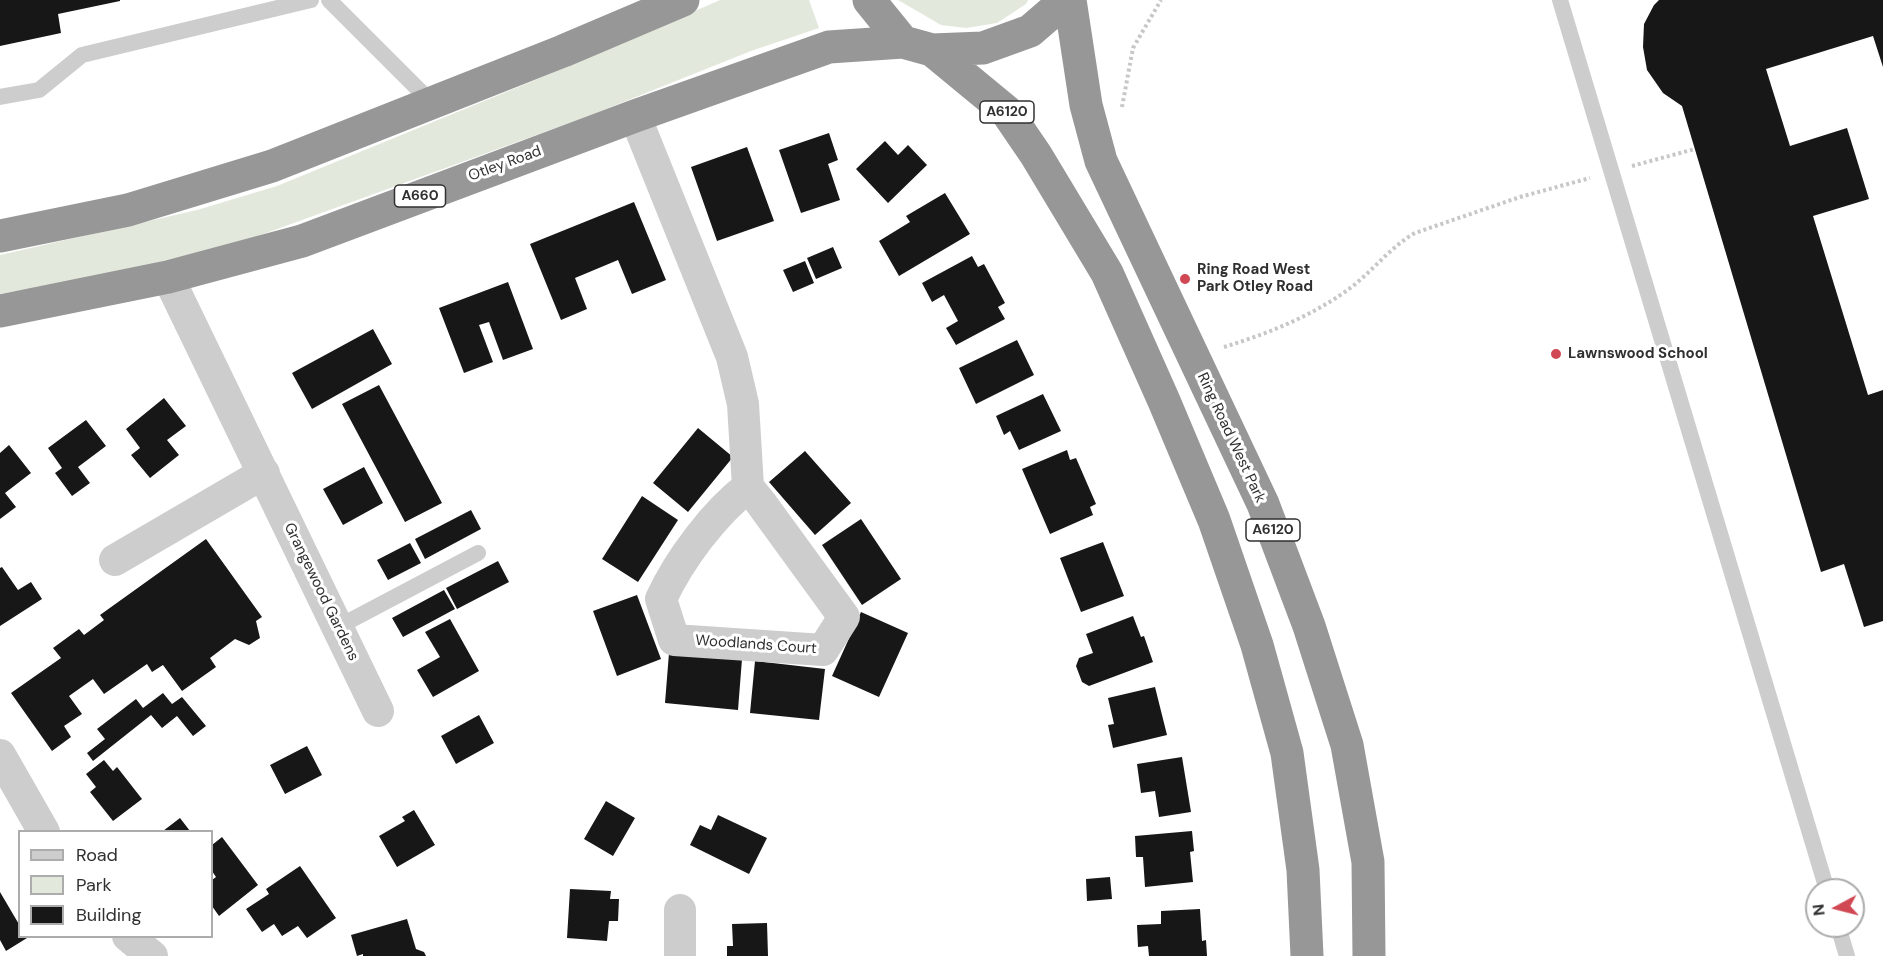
<!DOCTYPE html>
<html>
<head>
<meta charset="utf-8">
<style>
  body { margin:0 }
  #map { position:relative; width:1883px; height:956px; overflow:hidden; background:#fff; font-family:"DM Sans",sans-serif }
  canvas { display:block }
  .legend { position:absolute; left:18px; top:830px; width:195px; height:108px; box-sizing:border-box; background:#fff; border:2px solid #acacac; margin:0; padding:8px 10px; list-style:none; font-size:18px; color:#303030 }
  .legend li { display:flex; align-items:center; gap:12px; height:30px }
  .legend b { width:30px; border:2px solid #acacac }
  .north { position:absolute; left:1805px; top:878px; width:60px; height:60px; box-sizing:border-box; background:#fff; border:2px solid #acacac; border-radius:50%; rotate:263deg; font-size:16px; font-weight:700; line-height:24px; text-align:center; color:#303030 }
  .north::after { content:''; display:block; margin:auto; width:21px; height:27px; background:#d04853; clip-path:polygon(50% 0,100% 100%,50% 72%,0 100%) }
</style>
</head>
<body>
<div id="map">
<canvas width="1883" height="956"></canvas>
<ul class="legend">
<li><b style="height:8px;background:#cdcdcd"></b>Road</li>
<li><b style="height:16px;background:#e3e8dc"></b>Park</li>
<li><b style="height:16px;background:#171717"></b>Building</li>
</ul>
<div class="north">N</div>
</div>
<script>
const ctx = document.querySelector('canvas').getContext('2d');
ctx.lineJoin = 'round';
function fill(path, color) { ctx.fillStyle = color; ctx.fill(path, 'evenodd'); }
function trace(path, color, width, dash) { ctx.strokeStyle = color; ctx.lineWidth = width; ctx.lineCap = dash ? 'butt' : 'round'; ctx.setLineDash(dash || []); ctx.stroke(path); }
function label(font, color, halo, rows, align = 'center') {
  ctx.font = font + ' "DM Sans",sans-serif'; ctx.lineWidth = 6; ctx.setLineDash([]); ctx.textBaseline = 'middle'; ctx.strokeStyle = halo; ctx.fillStyle = color; for (const [text, x, y, turn = 0] of rows) {
    ctx.save(); ctx.translate(x, y); ctx.rotate((+turn || 0) * Math.PI / 180); ctx.textAlign = isNaN(turn) ? turn : align; if (halo) ctx.strokeText(text, 0, 0); ctx.fillText(text, 0, 0); ctx.restore();
  }
}
fill(new Path2D(`
  M720,0H809L819,28L751,51L586,117L236,244L102,276L0,294V255L197,210L277,186L567,67Z
  M898,0H1028L1026,4L997,23L966,28L941,25Z`), '#e3e8dc');
fill(new Path2D(`
  M0,0H120V1L58,14L61,33L0,46Z
  M1659,0H1883V67L1873,36L1766,69L1790,146L1847,128L1869,199L1813,216L1868,395L1883,390V621L1864,627L1844,564L1821,572L1682,106L1663,93L1647,70L1643,47L1644,24L1654,5Z
  M829,133L838,160L828,164L840,200L801,213L779,150Z
  M885,141L898,155L908,145L927,165L888,203L856,169Z
  M747,147L774,221L717,241L691,167Z
  M945,193L970,234L899,276L879,241L910,222L906,216Z
  M634,202L666,280L632,294L618,260L575,278L587,309L561,320L530,244Z
  M833,247L842,268L816,279L807,258Z
  M972,256L978,267L984,264L1005,303L998,307L1005,319L956,345L946,328L958,321L944,295L932,302L922,283Z
  M805,261L814,283L793,292L783,270Z
  M508,282L533,349L503,360L489,322L479,325L493,362L464,373L439,308Z
  M373,329L392,364L312,409L292,373Z
  M1017,340L1034,375L976,404L959,368Z
  M379,385L442,503L405,522L342,404Z
  M1043,394L1061,431L1019,450L1010,431L1004,435L996,416Z
  M164,398L186,426L167,440L179,455L150,478L131,455L140,448L126,429Z
  M86,420L106,446L78,467L90,483L72,496L55,473L62,468L48,448Z
  M698,428L733,457L688,512L653,483Z
  M9,445L31,473L5,493L16,507L0,519V453Z
  M1067,450L1070,460L1076,458L1096,504L1090,507L1093,515L1050,534L1022,469Z
  M805,451L851,503L815,535L769,482Z
  M364,467L383,503L343,525L323,489Z
  M642,496L678,520L638,582L602,559Z
  M471,510L481,529L425,559L415,539Z
  M861,519L901,579L862,605L822,545Z
  M206,539L262,617L256,621L260,638L249,645L235,639L210,658L216,667L182,691L163,665L152,672L147,664L104,694L93,679L69,696L82,714L64,726L71,737L52,751L11,693L61,658L53,648L79,629L84,635L104,620L100,615Z
  M1103,542L1124,596L1081,612L1060,558Z
  M410,543L421,563L388,580L377,560Z
  M498,561L509,582L457,609L446,588Z
  M2,567L18,590L31,582L42,599L0,626V568Z
  M444,590L455,609L403,637L392,618Z
  M637,595L661,659L617,676L593,611Z
  M861,612L908,633L879,697L832,676Z
  M1133,616L1141,637L1144,636L1153,662L1089,686L1082,682L1076,666L1079,658L1093,653L1086,634Z
  M450,619L479,671L433,697L417,670L440,657L425,632Z
  M669,653L742,659L738,710L665,703Z
  M755,661L825,669L819,720L750,713Z
  M1155,687L1167,735L1113,748L1108,725L1114,724L1108,698Z
  M163,693L172,704L182,697L206,726L193,736L177,716L162,728L151,715L93,761L87,753L105,739L97,729L136,699L143,708Z
  M479,715L494,743L456,764L441,736Z
  M307,746L322,775L285,794L270,765Z
  M1182,757L1191,812L1159,817L1155,791L1141,793L1137,764Z
  M104,760L113,771L117,767L142,799L113,821L90,792L96,787L86,774Z
  M606,801L635,818L613,856L584,839Z
  M414,810L435,845L397,867L379,836L405,821L402,817Z
  M718,815L767,838L749,874L690,845L700,825L711,830Z
  M180,818L190,831H163Z
  M1192,831L1194,851L1190,852L1193,882L1145,887L1143,857H1136L1135,836Z
  M222,837L258,885L219,916L212,906V880L216,877L212,871V845Z
  M300,866L336,918L307,938L298,926L282,936L274,924L262,932L246,909L269,894L266,889Z
  M1110,877L1112,899L1087,901L1086,879Z
  M570,889L611,891L610,899H619L618,921H609L607,941L567,938Z
  M0,892L20,926V936H26L27,938L6,951L0,940Z
  M1200,909L1202,941L1206,940L1207,956H1149L1148,946L1138,947L1137,925L1161,924V911Z
  M407,919L416,949L424,952L426,956H363V954L357,956L351,935Z
  M767,923L768,956H727V946H733L732,924Z`), '#171717');
trace(new Path2D(`
  M1122,107L1133,48L1161,0
  M1632,166L1695,149
  M1224,347C1267,334 1312,316 1349,289C1372,272 1390,247 1415,233L1520,197L1590,178`), '#c7c7c7', 4, [3, 3]);
trace(new Path2D(`
  M329,0L431,102
  M1560,0L1827,890
  M0,97L39,90L82,55L311,0
  M338,627L478,553
  M1838,926L1847,956`), '#cdcdcd', 16);
trace(new Path2D(`
  M635,116L732,357L743,404L748,487C714,513 679,560 661,599L674,640L823,650L844,617L761,503L748,487
  M168,277L378,711
  M115,560L264,473
  M0,755L44,832
  M128,936L152,956
  M680,956V910`), '#cdcdcd', 32);
trace(new Path2D(`
  M869,0L903,42L932,50L983,48L1030,31L1066,0
  M1070,0L1086,105L1101,161L1263,504L1309,626L1347,745L1368,862L1369,956
  M932,50L1006,111L1036,155L1107,273L1164,401L1214,520L1257,645L1287,753L1303,870L1307,956
  M0,236L128,210L272,166L563,51L683,0
  M0,311L168,277L302,241L635,116L829,47L903,42`), '#979797', 33);
for (const [x, y, r, color] of [
  [1185,279,6,"#d04853"],
  [1556,354,6,"#d04853"]
]) { const dot = new Path2D(); dot.arc(x, y, r, 0, 2 * Math.PI); ctx.fillStyle = color; ctx.fill(dot); trace(dot, '#fff', 2); }
for (const [x, y, w] of [
  [1007,112,54],
  [420,196,51],
  [1273,530,54]
]) { const box = new Path2D(); box.roundRect(x - w / 2, y - 11, w, 22, 4.5); ctx.fillStyle = '#fff'; ctx.fill(box); trace(box, '#303030', 1.5); }
label('bold 14px', '#303030', null, [
  ["A6120",1007,112],
  ["A660",420,196],
  ["A6120",1273,530]
]);
label('15px', '#303030', '#fff', [
  ["Otley Road",505,164,-20],
  ["Ring Road West Park",1231,438,65],
  ["Grangewood Gardens",321,592,64],
  ["Woodlands Court",756,645,4]
]);
label('bold 15px', '#303030', '#fff', [
  ["Ring Road West",1197,270],
  ["Park Otley Road",1197,287],
  ["Lawnswood School",1568,354]
], 'left');
</script>
</body>
</html>
